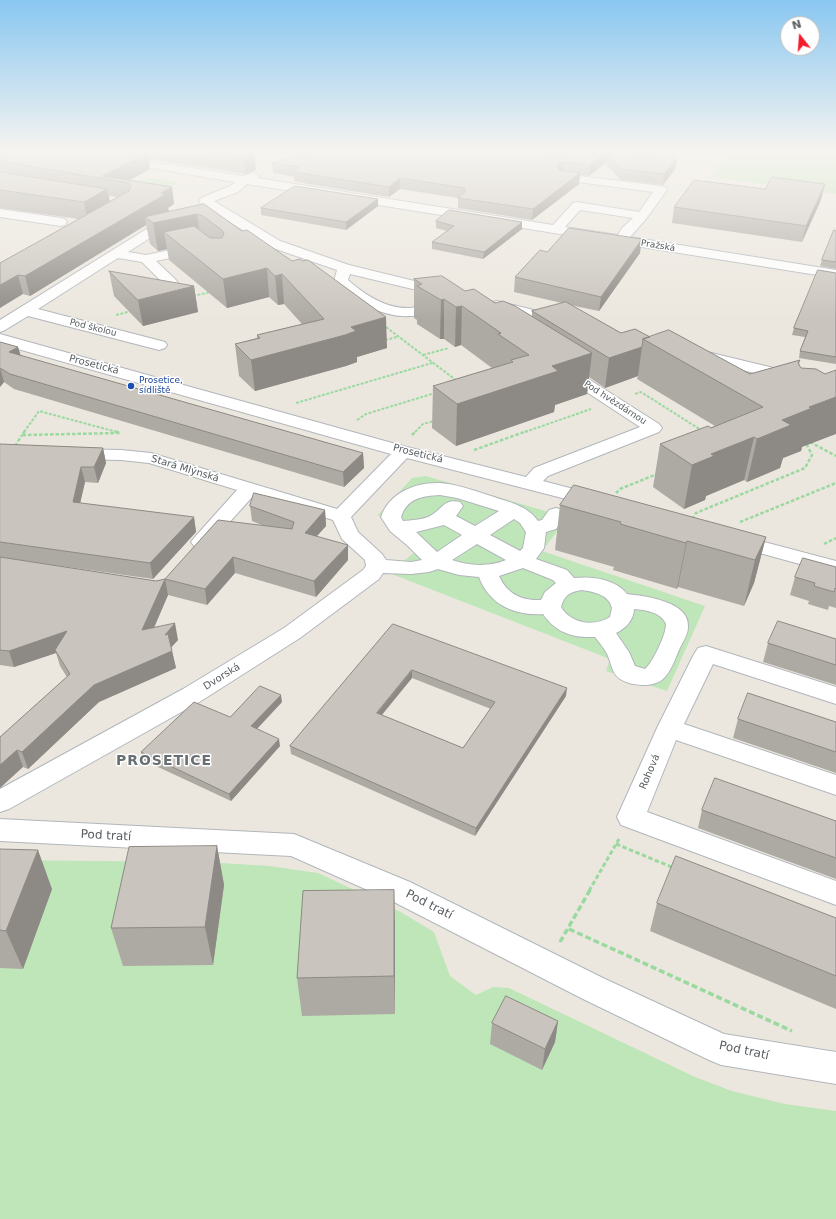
<!DOCTYPE html>
<html>
<head>
<meta charset="utf-8">
<style>
  body { margin:0 }
  #map { position:relative; width:836px; height:1219px; overflow:hidden; background:#ece7de; font-family:"DejaVu Sans",sans-serif }
  canvas { display:block }
  .north { position:absolute; left:780px; top:16px; width:40px; height:40px; box-sizing:border-box; background:#fff; border:1px solid #bcbec0; border-radius:50%; rotate:343deg; font-size:11px; font-weight:700; line-height:16px; text-align:center; color:#575d61 }
  .north::after { content:''; display:block; margin:auto; width:14px; height:18px; background:#f51b2d; clip-path:polygon(50% 0,100% 100%,50% 72%,0 100%) }
</style>
</head>
<body>
<div id="map">
<canvas width="836" height="1219"></canvas>
<div class="north">N</div>
</div>
<script>
const ctx = document.querySelector('canvas').getContext('2d');
ctx.lineJoin = 'round';
function fill(path, color) { ctx.fillStyle = color; ctx.fill(path, 'evenodd'); }
function trace(path, color, width, dash) { ctx.strokeStyle = color; ctx.lineWidth = width; ctx.lineCap = dash ? 'butt' : 'round'; ctx.setLineDash(dash || []); ctx.stroke(path); }
function label(font, color, halo, rows, align = 'center') {
  ctx.font = font + ' "DejaVu Sans",sans-serif'; ctx.lineWidth = 3; ctx.setLineDash([]); ctx.textBaseline = 'middle'; ctx.strokeStyle = halo; ctx.fillStyle = color; for (const [text, x, y, turn = 0] of rows) {
    ctx.save(); ctx.translate(x, y); ctx.rotate((+turn || 0) * Math.PI / 180); ctx.textAlign = isNaN(turn) ? turn : align; if (halo) ctx.strokeText(text, 0, 0); ctx.fillText(text, 0, 0); ctx.restore();
  }
}
fill(new Path2D(`
  M691,150H836V194L711,177L728,155Z
  M150,178L179,182L160,195L124,182Z
  M426,476L552,513L561,526L542,551L705,606L667,691L606,671L610,659L389,573L416,551L378,515L412,478Z
  M0,860L205,862L270,866L318,873L399,911L434,932L450,976L476,995L493,987L509,988L695,1077L732,1091L785,1104L836,1111V1219H0Z`), '#bfe6b8');
const minor = new Path2D(`
  M120,157L243,176L253,173L257,174L259,176L257,178L553,225L573,203L577,202L639,212L653,192L563,180L559,179L557,177L559,175L563,174L661,186L665,187L667,190L646,219L630,237L836,270V278L247,184L238,192L214,201L280,241L349,265L447,289L449,292L447,295L442,296L350,274L348,280C365,295 386,309 410,308C421,307 432,303 444,303L449,304L451,307L449,310L444,311C433,312 422,316 410,316C386,318 348,301 334,281L337,270L270,247L201,204L199,201L201,198L230,186L235,182L116,162L114,160ZM580,210L633,218L622,228L618,235L565,227Z
  M0,209L61,218L65,219L67,222L65,225L61,226L0,217Z
  M173,214L177,215L179,218L177,221L128,252L146,255L198,244L203,245L205,248L203,251L156,261L176,280L178,283L176,286L171,287L166,286L142,262L118,258L38,309L165,342L167,345L165,348L159,350L28,316L5,330L0,332V320L169,215Z
  M497,301L566,318L569,321L566,324L561,326L492,308L490,305L492,302Z
  M0,334L403,446L526,477L534,468L640,427L556,372L554,369L556,366L562,364L568,366L659,424L662,428L659,432L548,476L543,481L604,497L607,501L604,505L597,507L407,458L351,517L358,532L382,554L386,560L411,562L422,560L408,546L390,531L381,517C389,493 415,482 440,483C457,484 475,491 491,496C508,502 527,505 538,521L542,520L549,510L556,508L563,510L566,514L556,529L546,532L544,548L536,559L567,570L574,578C591,576 616,579 627,594C644,596 690,601 688,627C688,635 682,643 679,650C675,659 671,672 663,679C653,688 631,686 620,679C611,673 611,660 606,652C603,647 599,642 595,637C573,638 556,633 543,614C516,616 489,605 479,577L459,575L438,569L429,572L411,574L383,573L379,579L300,638L201,701L9,809L0,812V789L183,689L284,628L363,570L366,566L365,560L342,539L333,520L254,495L208,546L201,548L194,546L191,542L194,538L237,490L149,463L121,460L75,459L69,458L66,454L69,450L75,449L121,450L151,453L337,509L391,454L0,344ZM440,495L457,498L499,511L475,526L456,516L463,506L460,502C443,498 442,511 428,517C421,520 412,520 403,521L401,517C407,498 422,496 440,495ZM514,519L520,523L526,532L523,548L520,551L490,535ZM444,525L462,535L437,552L416,532ZM477,544L506,560C490,567 468,566 452,560ZM523,568L553,580L556,583L545,592L541,600C522,601 507,594 499,576ZM582,590C595,592 609,595 612,608L610,617C594,627 571,624 561,607C564,595 570,592 582,590ZM634,609C646,610 661,612 666,624C666,635 653,662 645,669L635,666L629,652L616,633C625,629 634,620 634,609Z
  M699,350L836,383V393L693,358L691,355L693,352Z
  M734,534L836,561V574L727,544L724,540L727,536Z
  M706,646L836,687V704L713,664L684,724L836,775V795L676,740L647,812L836,881V905L621,825L617,817L657,728L694,654L698,648Z
  M0,819L294,834L410,882L605,979L724,1034L836,1052V1084L721,1065L709,1060L583,999L390,900L291,856L0,841Z`);
trace(minor, '#b1b6bb', 2);
trace(new Path2D(`
  M193,296L210,292
  M116,315L132,311
  M386,327L457,381
  M385,340L397,337
  M423,355L449,348
  M635,394L641,392L701,430
  M296,403L432,363
  M357,420L366,414L435,393
  M24,432L39,411L117,432
  M415,432L423,424L434,421
  M525,432L591,409`), '#9ad9a0', 2, [3, 1.5]);
trace(new Path2D(`
  M25,431L22,435L120,433L114,431
  M412,435L416,431
  M810,442L836,456
  M15,446L22,435
  M474,450L527,431
  M616,493L620,489L657,474
  M692,519L696,513L805,468L812,455L806,443
  M740,522L836,483
  M824,544L836,538`), '#9ad9a0', 2.5, [3.5, 2]);
trace(new Path2D(`
  M616,844L674,868
  M589,891L619,839`), '#9ad9a0', 3, [4.5, 2.5]);
trace(new Path2D(`
  M569,929L792,1031
  M560,942L590,890`), '#9ad9a0', 3.5, [6, 3]);
fill(minor, '#fff');
fill(new Path2D(`
  M0,150H250L256,170L246,174L149,159L150,169L130,180L172,187L174,204L168,208L169,212H168L204,204L387,348L357,357V362L346,366L255,391L239,376L235,344L257,338V335L302,324L284,304L278,305L269,297L227,308L169,260L167,249L158,251L150,244L146,225L30,296L23,294L1,263L79,219L0,208ZM109,196L117,197L110,201Z
  M617,150L676,168L663,185L621,180L605,163L589,176L580,175L579,184L532,220L458,208V198L400,189L389,197L308,184L294,181V177L273,173L272,163L566,155Z
  M825,184L821,200L802,242L672,223L674,207L765,189Z
  M378,199V206L346,230L261,215V208Z
  M436,221L522,229L483,259L432,249V242L447,231L436,228Z
  M836,231V269L820,266L822,260Z
  M547,252L640,253L599,311L570,305L621,333L650,337L750,374L800,360L799,365L802,447L801,451L783,458L780,468L747,482L744,480L706,496L705,500L684,509L653,487L660,444L715,426L637,379L638,376L605,388L589,377L587,394L555,405L554,412L456,446L432,428L433,386L492,368L461,345L455,347L444,339H440L417,324V320L414,318V279L465,291L532,316V311L562,303L514,292L515,277Z
  M109,271L194,286L198,312L143,326L114,296Z
  M836,273V364L799,358L800,351L805,337L792,335L794,328Z
  M0,342L18,347L21,356L363,453L364,468L344,487L14,389L4,382L0,387Z
  M0,444L103,448L106,463L98,483L85,482L80,503L194,517L196,532L153,579L32,562L156,581L165,579L264,526L252,521L250,506L325,510L326,526L317,536L348,560L316,597L235,573L207,605L168,595L154,628L178,640L171,647L176,668L99,702L28,769L23,767L0,737L67,677L60,666L56,653L14,667L0,665Z
  M560,505L766,537L754,583L744,606L678,587L677,589L613,570L614,567L555,550Z
  M836,567V608L829,606L828,610L808,604L809,601L790,595L795,577Z
  M393,624L566,696L475,836L291,754L290,746ZM412,678L491,709L463,748L381,715Z
  M836,639V685L763,662L768,643Z
  M282,702L257,729L280,746L231,801L143,760L141,752L230,717Z
  M738,719L836,722V773L733,738Z
  M702,810L836,821V879L698,828Z
  M217,846L224,885L213,965L123,966L111,928Z
  M0,849L52,889L23,969L0,968Z
  M394,890L395,1014L302,1016L297,978Z
  M657,903L836,918V1009L650,931Z
  M558,1021L555,1042L542,1070L490,1044L492,1023Z`), '#ada9a3');
fill(new Path2D(`
  M148,153L150,169L126,182L102,176Z
  M254,153L256,170L246,174L244,157Z
  M606,153L605,163L589,176L590,165Z
  M677,158L676,168L663,185L664,174Z
  M564,162L563,173L559,174L556,167L559,163Z
  M580,173L579,184L532,220L533,209Z
  M400,178V189L389,197V187Z
  M825,184L821,200L802,242L806,226Z
  M172,187L174,204L168,208L169,212L151,222L145,217L146,225L30,296L25,276Z
  M107,189L111,207L87,220L84,202Z
  M378,199V206L346,230V222Z
  M197,214L201,242L164,232L167,249L158,251L153,223Z
  M522,222V229L483,259L484,252Z
  M642,239L640,253L599,311L601,297Z
  M267,268L269,297L227,308L223,279Z
  M282,274L284,304L278,305L275,276Z
  M18,275L23,294L0,308V285Z
  M194,286L198,312L143,326L138,300Z
  M444,299V339H440L441,300Z
  M462,306L461,345L455,347L456,307Z
  M386,317L387,348L357,357V362L346,366L255,391L251,360L351,327Z
  M18,347L22,361L9,352Z
  M642,347L638,376L605,388L609,358Z
  M592,353L587,394L555,405L554,412L456,446L457,404L552,366Z
  M0,368L4,382L0,387Z
  M836,397V434L802,447L801,451L783,458L780,468L747,482L757,439L782,420L809,407Z
  M754,437L744,480L706,496L705,500L684,509L692,465L711,454Z
  M103,448L106,463L98,483L94,467Z
  M363,453L364,468L344,487L343,472Z
  M81,467L85,482L77,517L73,502Z
  M325,510L326,526L306,548L305,533Z
  M194,517L196,532L153,579L150,563Z
  M766,537L754,583L744,606L755,560Z
  M687,541L678,587L677,589L686,543Z
  M348,545V560L316,597L314,581Z
  M233,557L235,573L207,605L205,589Z
  M165,579L168,595L146,646L142,630Z
  M175,623L178,640L168,651L165,635Z
  M67,631L55,650L56,653L14,667L9,651Z
  M172,651L176,668L99,702L28,769L22,752L94,685Z
  M412,670V678L377,721V713Z
  M567,688L566,696L475,836L476,828Z
  M281,695L282,702L252,734L251,726Z
  M279,739L280,746L231,801L229,794Z
  M17,750L23,767L0,788V765Z
  M217,846L224,885L213,965L205,927Z
  M38,850L52,889L23,969L6,931Z
  M394,890L395,928V1014L394,976Z
  M558,1021L555,1042L542,1070L545,1049Z`), '#8d8984');
const building = new Path2D(`
  M0,150H129L148,153L102,176L172,187L161,193L166,194L25,276L18,275L0,285V263L129,191L131,187L129,183L0,161Z
  M195,150H250L254,153L244,157Z
  M320,150H531L566,155L570,150H617L677,158L664,174L622,169L606,153L590,165L564,162L559,163L556,167L559,170L580,173L533,209L458,198L466,191L463,190L465,188L400,178L389,187L307,174L293,171L299,167L272,163Z
  M0,172L107,189L84,202L0,190Z
  M772,177L825,184L806,226L674,207L694,180L765,189Z
  M295,186L378,199L346,222L261,208Z
  M204,204L242,231L247,230L292,261L300,259L303,261L308,260L386,317L351,327L356,331L345,335L251,360L235,344L260,338L257,335L324,319L282,274L275,276L267,268L223,279L164,232L194,226L210,238H222L224,233L222,230L203,216L197,214L153,223L145,217Z
  M449,210L522,222L484,252L432,242L454,226L436,221Z
  M569,228L642,239L601,297L515,277L540,250L547,252Z
  M834,230L836,231V262L822,260Z
  M818,270L836,273V357L800,351L808,331L794,328Z
  M109,271L194,286L138,300Z
  M442,276L465,291L474,289L495,303L503,301L515,306L592,353L552,366L558,371L457,404L433,386L513,362L511,360L529,355L498,334L501,333L462,306L456,307L444,299L441,300L417,286L422,284L414,279Z
  M566,302L621,333L635,329L650,337L643,339L642,347L609,358L532,311Z
  M669,330L750,374L800,360L798,363L801,368L816,369L825,374L836,370V397L809,407L812,408L782,420L791,425L757,439L754,437L711,454L714,456L692,465L660,444L708,426L711,428L763,407L643,339Z
  M0,342L18,347L9,352L363,453L343,472L10,374L0,368Z
  M0,444L103,448L94,467H81L73,502L194,517L150,563L0,542Z
  M574,485L766,537L755,560L687,541L686,543L620,524L621,522L560,505Z
  M254,493L325,510L305,533L348,545L314,581L233,557L205,589L165,579L142,630L175,623L165,635L168,634L172,651L94,685L22,752L17,750L0,765V737L70,674L55,650L67,631L9,651L0,650V557L156,581L165,579L218,520L292,529L294,522L250,506Z
  M803,558L836,567V589L835,588L834,592L814,586L815,583L795,577Z
  M778,621L836,639V665L768,643Z
  M393,624L567,688L476,828L290,746ZM412,670L495,702L463,748L377,713Z
  M260,686L281,695L251,726L279,739L229,794L141,752L194,702L230,717Z
  M748,693L836,722V752L738,719Z
  M715,778L836,821V858L702,810Z
  M217,846L205,927L111,928L129,847Z
  M0,849L38,850L6,931L0,930Z
  M676,856L836,918V976L657,903Z
  M394,890V976L297,978L303,891Z
  M506,996L558,1021L545,1049L492,1023Z`);
fill(building, '#c9c4bd');
trace(building, '#8d8984', 1);
const sky = ctx.createLinearGradient(0, 0, 0, 321);
sky.addColorStop(0, '#89c7f1');
sky.addColorStop(0.47, '#f6f4f0');
sky.addColorStop(1, '#f6f4f000');
ctx.fillStyle = sky;
ctx.fillRect(0, 0, 836, 321);
for (const [x, y, r, color] of [
  [131,386,4,"#1a4fb4"]
]) { const dot = new Path2D(); dot.arc(x, y, r, 0, 2 * Math.PI); ctx.fillStyle = color; ctx.fill(dot); trace(dot, '#fff', 1.5); }
label('9px', '#575d61', '#fff', [
  ["Pražská",658,246,9],
  ["Pod školou",93,328,14],
  ["Pod hvězdárnou",615,403,33]
]);
label('9px', '#164399', '#fff', [
  ["Prosetice,",139,381],
  ["sídliště",139,391]
], 'left');
label('10px', '#575d61', '#fff', [
  ["Prosetická",94,365,15],
  ["Prosetická",418,454,14],
  ["Stará Mlýnská",185,469,17],
  ["Dvorská",222,677,-32],
  ["Rohová",650,772,-67]
]);
label('12px', '#575d61', '#fff', [
  ["Pod tratí",106,836,3],
  ["Pod tratí",429,905,27],
  ["Pod tratí",744,1051,12]
]);
ctx.letterSpacing = '1px';
label('bold 14px', '#686f73', '#fff', [
  ["PROSETICE",164,761]
]);
ctx.letterSpacing = '0px';
</script>
</body>
</html>
